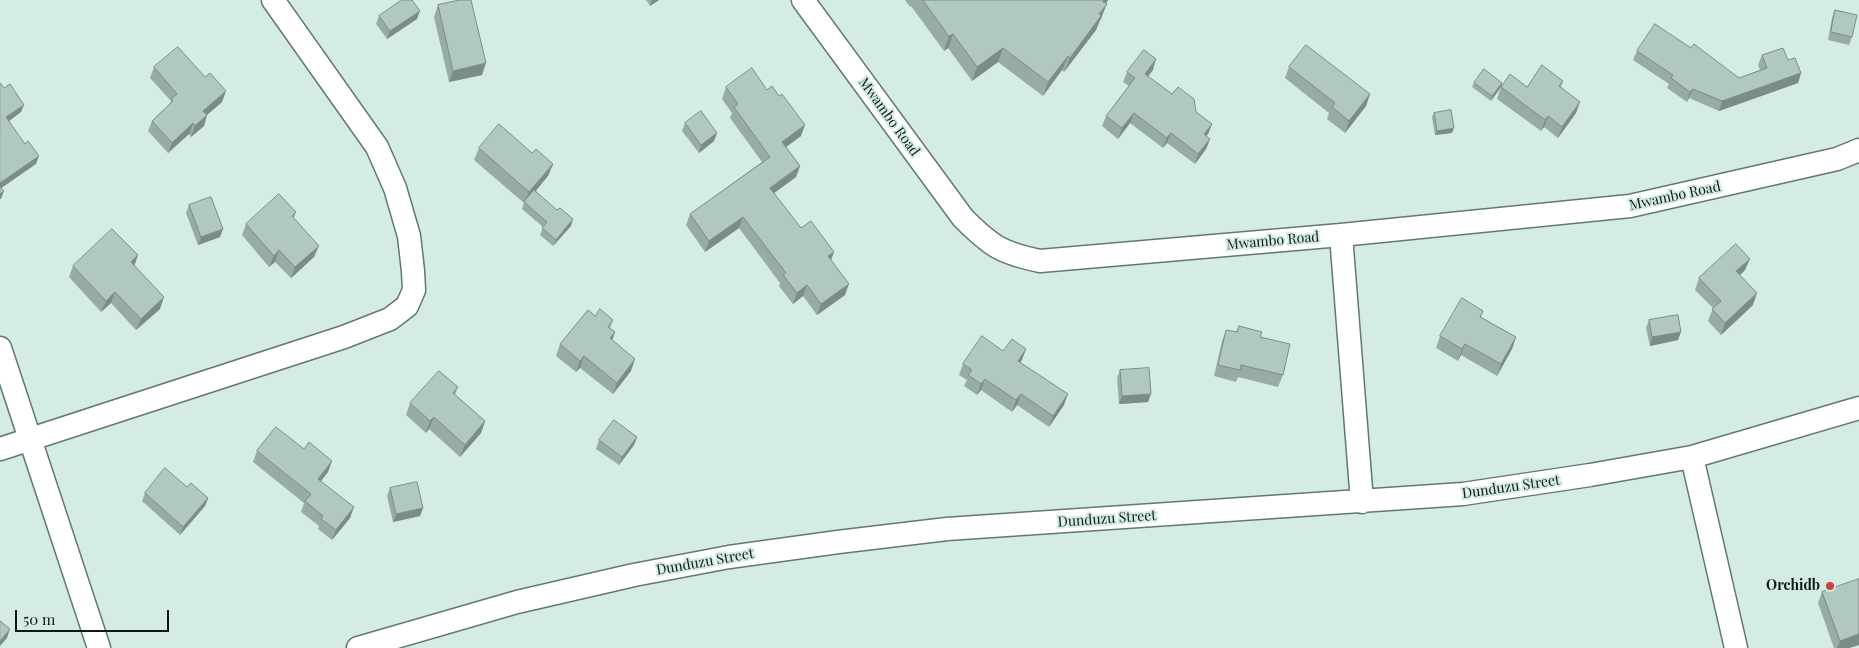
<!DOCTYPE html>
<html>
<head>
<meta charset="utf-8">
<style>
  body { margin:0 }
  #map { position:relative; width:1859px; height:648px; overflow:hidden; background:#d4ece5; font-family:"Playfair Display",serif }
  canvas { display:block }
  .scale { position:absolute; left:15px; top:610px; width:154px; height:22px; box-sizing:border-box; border:2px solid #0f1815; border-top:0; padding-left:6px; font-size:15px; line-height:18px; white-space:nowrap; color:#0f1815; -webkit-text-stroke:4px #d4ece5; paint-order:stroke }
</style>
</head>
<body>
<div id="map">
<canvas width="1859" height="648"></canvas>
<div class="scale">50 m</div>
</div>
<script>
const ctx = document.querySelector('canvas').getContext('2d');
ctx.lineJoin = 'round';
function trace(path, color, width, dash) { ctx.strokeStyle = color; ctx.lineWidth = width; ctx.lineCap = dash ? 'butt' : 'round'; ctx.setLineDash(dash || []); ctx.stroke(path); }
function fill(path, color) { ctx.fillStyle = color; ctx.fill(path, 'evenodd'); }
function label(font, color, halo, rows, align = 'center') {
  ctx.font = font + ' "Playfair Display",serif'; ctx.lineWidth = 4; ctx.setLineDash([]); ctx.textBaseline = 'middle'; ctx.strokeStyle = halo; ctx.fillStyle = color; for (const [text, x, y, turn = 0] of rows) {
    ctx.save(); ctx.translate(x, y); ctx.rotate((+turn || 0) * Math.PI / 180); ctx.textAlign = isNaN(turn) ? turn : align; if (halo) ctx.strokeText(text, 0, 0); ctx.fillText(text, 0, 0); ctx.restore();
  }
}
const minor = new Path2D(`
  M803,0L963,218C991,246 1001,253 1040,261L1341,235L1630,206L1837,159L1859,150
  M1341,235L1362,502
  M0,348L99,648
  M0,449L344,337L390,319L407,306L414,290L413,271L409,236L395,188L377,147L273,0
  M1692,457L1736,648
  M358,648L517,602L634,575L729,557L838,542L947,529L1463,494L1590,475L1692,457L1859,408`);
trace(minor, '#637872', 25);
trace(minor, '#fff', 22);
fill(new Path2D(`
  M646,0H659L650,6Z
  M905,0H1108L1106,4L1101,19L1099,21L1096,30L1064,72L1062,70L1043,96L998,62L972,81L948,48L944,51L911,6L910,7Z
  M438,5L482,75L449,82L434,17Z
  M1835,10L1852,37L1849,45L1828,40L1832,18Z
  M379,16L417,19L387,39L376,24Z
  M1691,48L1739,78L1760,70L1758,65L1762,55L1788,60L1801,73L1798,83L1719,111L1689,98L1687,102L1667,88L1669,84L1633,60L1637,51Z
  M154,67L222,102L207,115L204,126L191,137L189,134L168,153L148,131L152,121L169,105L171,101L150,78Z
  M1289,67L1370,94L1366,106L1345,133L1327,119L1329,113L1285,78Z
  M1153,70L1148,76L1212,124L1208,134L1206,136L1210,139L1206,149L1195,164L1167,143L1163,148L1130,123L1118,139L1102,126L1106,116L1129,86L1123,82L1127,72Z
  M1563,81L1561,87L1576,113L1558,138L1544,127L1541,131L1497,99L1501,87H1527Z
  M1474,83H1502L1501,87L1491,101L1472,87Z
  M726,87L801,136L786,147L800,166L796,177L774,193L801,228L831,260L845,295L817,315L803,296L793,304L779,286L780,283L739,228L705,252L686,225L690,214L762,162L730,118L732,113L722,99Z
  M1434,113L1452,133L1435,135L1432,117Z
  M685,123L717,133L714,141L699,153L682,131Z
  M479,148L532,153L553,164L548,176L536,191L571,226L553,246L540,235L543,227L522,209L524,203L474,160Z
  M189,205L220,237L198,245L186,213Z
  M296,212L294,218L314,257L291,278L275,262L269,267L242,235L246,224Z
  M134,265L160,309L136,330L111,303L101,312L69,277L73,266Z
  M1745,270L1740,275L1753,305L1721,335L1708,321L1713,308L1695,290L1699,278Z
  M1483,311L1481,317L1516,337L1512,349L1497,376L1461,355L1458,361L1436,348L1440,336Z
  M595,316L613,320L610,328L615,332L612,340L631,371L613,394L580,368L576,372L556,356L560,344Z
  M1649,320L1678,340L1650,346L1646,328Z
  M1239,326L1260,337L1283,375L1278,387L1238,377L1236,382L1214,376L1222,341L1226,330L1236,332Z
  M1026,349L1020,362L1064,405L1049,427L1017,405L1012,412L981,390L977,395L964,386L967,380L959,375L963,364L1003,351Z
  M1120,370L1148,402L1119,404L1117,378Z
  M458,387L455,395L485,421L481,433L460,457L429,429L426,433L406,415L410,403Z
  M637,437L634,445L619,465L596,449L599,440Z
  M257,451L328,472L321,481L350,518L332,540L318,529L319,526L301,512L304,503L253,462Z
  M390,488L423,508L420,516L393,522L387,496Z
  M145,493L208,498L205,506L180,535L142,501Z
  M1822,592L1859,645L1849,648H1834L1818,603Z`), '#98aca7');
fill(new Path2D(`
  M652,0H659L650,6Z
  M1104,0H1108L1098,16Z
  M1107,4L1096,30L1064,72L1070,58Z
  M420,11L417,19L387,39L390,31Z
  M953,34L948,48L944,51L949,36Z
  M1003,48L998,62L972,81L977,67Z
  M1068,56L1062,70L1043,96L1048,82Z
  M1156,59L1153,70L1142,84L1145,74Z
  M486,63L482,75L449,82L453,71Z
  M1801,73L1798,83L1719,111L1722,101Z
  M1502,83L1501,87L1491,101L1492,96Z
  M1693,89L1689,98L1687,102L1690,92Z
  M226,91L222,102L200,121L203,111Z
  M1370,94L1366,106L1345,133L1349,121Z
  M1580,102L1576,113L1558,138L1562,127Z
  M24,105L21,112L4,125L6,117Z
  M1134,113L1130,123L1118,139L1122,128Z
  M207,115L204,126L191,137L195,126Z
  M1548,116L1544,127L1541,131L1545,120Z
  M193,123L189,134L168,153L172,143Z
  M1212,124L1208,134L1200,145L1204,134Z
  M805,125L801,136L778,153L782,142Z
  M1454,128L1452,133L1435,135L1437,131Z
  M717,133L714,141L699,153L701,145Z
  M1171,133L1167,143L1163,148L1167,138Z
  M1210,139L1206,149L1195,164L1198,154Z
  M39,156L36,164L0,189V183Z
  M553,164L548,176L524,204L529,192Z
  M800,166L796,177L766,199L770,188Z
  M4,191L1,199H0V194Z
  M743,217L739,228L705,252L709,241Z
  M573,219L571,226L553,246L556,240Z
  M223,229L220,237L198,245L201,237Z
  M319,246L314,257L291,278L295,267Z
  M279,250L275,262L269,267L274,256Z
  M834,252L830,263L828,256Z
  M138,255L134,267L131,262Z
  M1750,259L1745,270L1732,283L1736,271Z
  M849,284L845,295L817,315L821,304Z
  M807,285L803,296L793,304L797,293Z
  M115,292L111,303L101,312L106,301Z
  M1757,293L1753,305L1721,335L1725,323Z
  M164,297L160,309L136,330L141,319Z
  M615,332L611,344L610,338Z
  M1681,332L1678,340L1650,346L1652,337Z
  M1516,337L1512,349L1497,376L1501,364Z
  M1465,344L1461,355L1458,361L1462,349Z
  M1026,349L1022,360L1014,372L1018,361Z
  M584,356L580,368L576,372L580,361Z
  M635,359L631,371L613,394L617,383Z
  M985,379L981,390L977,395L981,384Z
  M1021,394L1017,405L1012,412L1016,400Z
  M1068,394L1064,405L1049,427L1053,416Z
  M1151,394L1148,402L1119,404L1122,396Z
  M434,417L429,429L426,433L430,421Z
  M485,421L481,433L460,457L465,445Z
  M637,437L634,445L619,465L622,457Z
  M332,461L328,472L314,490L318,479Z
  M208,498L205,506L180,535L183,527Z
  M354,507L350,518L332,540L336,530Z
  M423,508L420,516L393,522L396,514Z
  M10,629L7,638L0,646V641Z
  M1859,634V645L1849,648H1837L1840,641Z`), '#7c8c88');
const building = new Path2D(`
  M402,0H412L420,11L390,31L379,16Z
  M460,0H471L486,63L453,71L438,5Z
  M923,0H1104L1103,2L1107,4L1099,14L1101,16L1070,58L1068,56L1048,82L1003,48L977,67L953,34L949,36Z
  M1835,10L1857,15L1852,37L1831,32Z
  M1655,24L1691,48L1694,44L1739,78L1767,68L1762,55L1783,48L1788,60L1795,58L1801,73L1722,101L1693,89L1690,92L1671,78L1673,75L1637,51Z
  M1306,45L1370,94L1349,121L1332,107L1335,103L1289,67Z
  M178,47L205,77L210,73L226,91L203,111L207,115L195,126L193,123L172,143L152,121L173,101L171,99L177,94L154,67Z
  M1144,50L1156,59L1145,74L1172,94L1178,87L1194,99L1196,112L1212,124L1204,134L1210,139L1198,154L1171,133L1167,138L1134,113L1122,128L1106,116L1135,78L1127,72Z
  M1542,65L1563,81L1559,86L1580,102L1562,127L1548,116L1545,120L1501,87L1510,74L1527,87Z
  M752,68L767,90L772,86L779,96L782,94L805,125L782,142L800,166L770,188L801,228L811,221L834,252L828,256L849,284L821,304L807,285L797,293L783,275L786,273L743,217L709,241L690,214L770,157L734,107L738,104L726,87Z
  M1484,69L1502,83L1492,96L1474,83Z
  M0,83L4,88L10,84L24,105L6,117L25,144L28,141L39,156L0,183Z
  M1451,110L1454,128L1437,131L1434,113Z
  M701,111L717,133L701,145L685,123Z
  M499,124L532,153L536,149L553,164L529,192L479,148Z
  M0,187L4,191L0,194Z
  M534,190L557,210L560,208L573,219L556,240L542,228L547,222L524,202Z
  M279,194L296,212L292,216L319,246L295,267L279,250L274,256L246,224Z
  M211,197L223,229L201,237L189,205Z
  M112,229L138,255L131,262L164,297L141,319L115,292L106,301L73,266Z
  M1736,244L1750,259L1736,271L1757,293L1725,323L1712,309L1721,301L1699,278Z
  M1462,298L1483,311L1480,317L1516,337L1501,364L1465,344L1462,349L1440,336Z
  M600,309L613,320L608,327L615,332L610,338L635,359L617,383L584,356L580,361L560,344L588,310L595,316Z
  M1678,315L1681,332L1652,337L1649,320Z
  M1239,326L1262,332L1260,337L1290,344L1283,375L1241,365L1240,370L1218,365L1226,330L1237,332Z
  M982,336L1003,351L1012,339L1026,349L1018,361L1068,394L1053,416L1021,394L1016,400L985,379L981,384L968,375L972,370L963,364Z
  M1149,368L1151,394L1122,396L1120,370Z
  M439,371L458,387L453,393L485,421L465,445L434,417L430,421L410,403Z
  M614,420L637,437L622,457L599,440Z
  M276,427L304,449L309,442L332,461L318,479L354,507L336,530L321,519L323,516L305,501L311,494L257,451Z
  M165,468L187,487L191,483L208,498L183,527L145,493Z
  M417,482L423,508L396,514L390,488Z
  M1859,579V634L1840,641L1822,592Z
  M0,621L10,629L0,641Z`);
fill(building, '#b1c8c2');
trace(building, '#7c8c88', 1);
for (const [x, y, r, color] of [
  [1830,586,5,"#cf4139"]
]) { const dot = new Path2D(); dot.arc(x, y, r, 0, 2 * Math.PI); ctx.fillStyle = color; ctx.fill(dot); trace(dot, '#d4ece5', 2); }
label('14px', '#0f1815', '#d4ece5', [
  ["Mwambo Road",889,117,54],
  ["Mwambo Road",1675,196,-12],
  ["Mwambo Road",1273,241,-5],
  ["Dunduzu Street",1511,487,-8],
  ["Dunduzu Street",1107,519,-4],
  ["Dunduzu Street",705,562,-10]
]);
label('bold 14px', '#0f1815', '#d4ece5', [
  ["Orchidb",1820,586]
], 'right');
</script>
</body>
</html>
